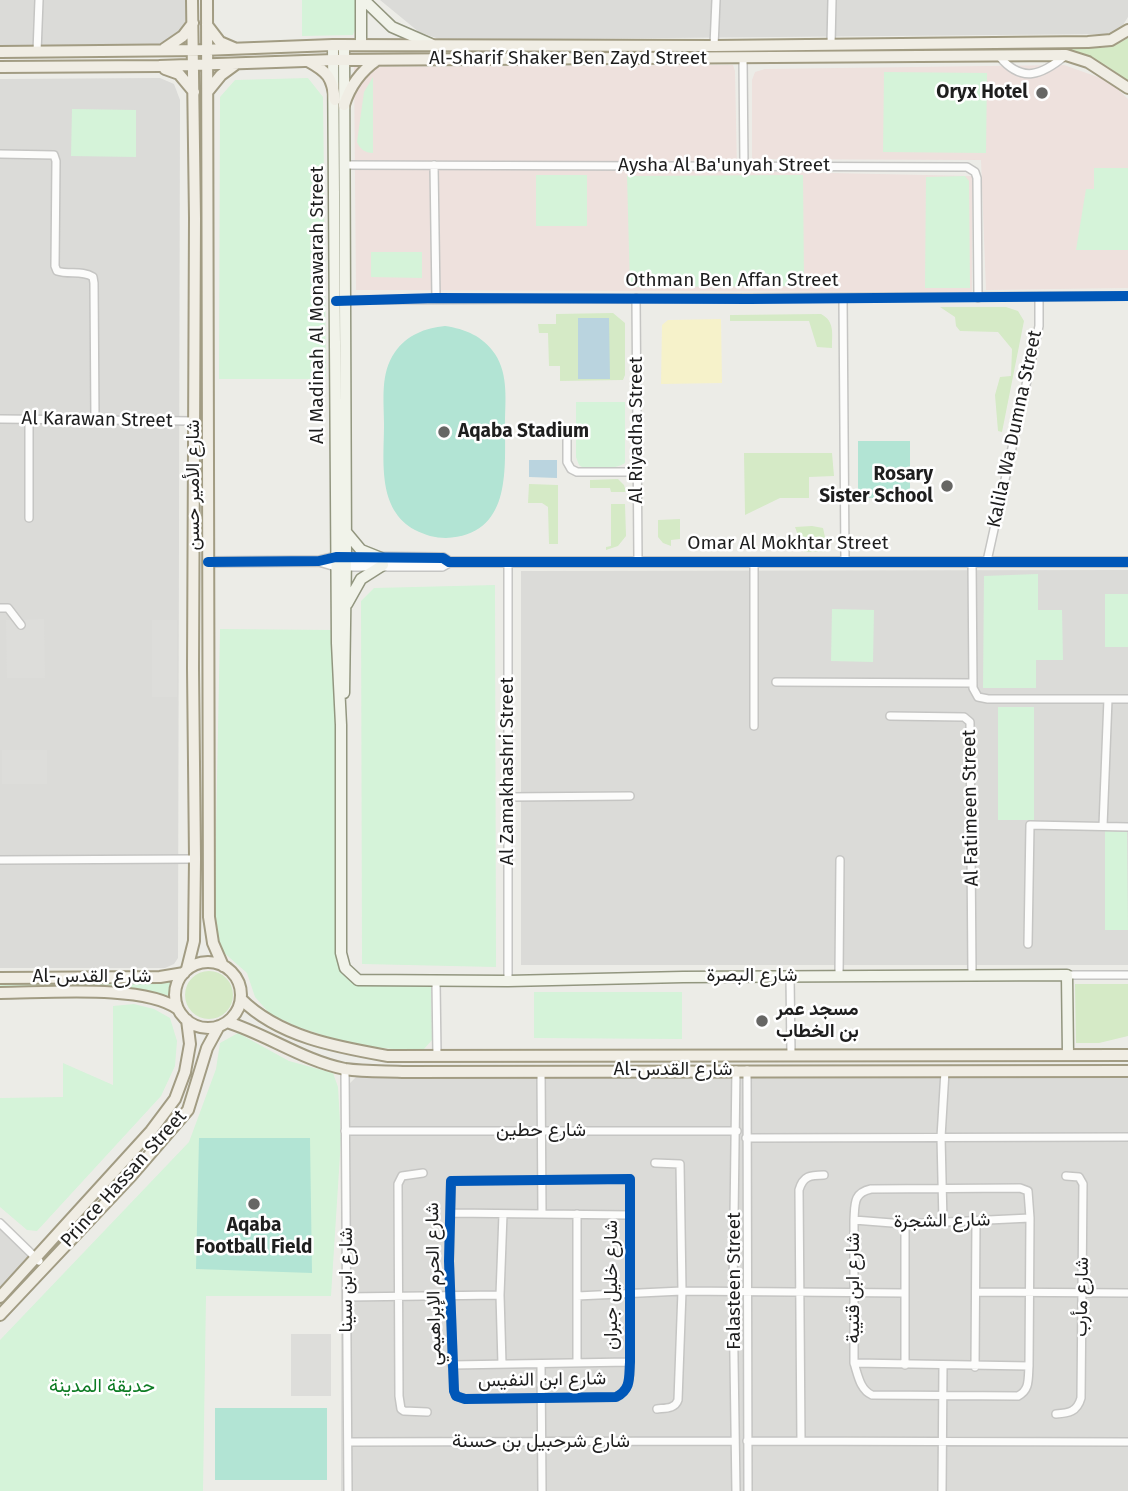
<!DOCTYPE html>
<html>
<head>
<meta charset="utf-8">
<style>
  body { margin:0 }
  canvas { display:block; background:#ecece7 }
</style>
</head>
<body>
<canvas width="1128" height="1491"></canvas>
<script>
const context = document.querySelector('canvas').getContext('2d');
context.lineJoin = 'round';
function fillPath(path, color) {
  context.fillStyle = color;
  context.fill(path, 'evenodd');
}
function trace(path, color, width, dash) {
  context.strokeStyle = color;
  context.lineWidth = width;
  context.lineCap = dash ? 'butt' : 'round';
  context.setLineDash(dash || []);
  context.stroke(path);
}
function write(font, color, halo, rows, align = 'center') {
  context.font = font + ' "Fira Sans",Vazirmatn,sans-serif';
  context.lineWidth = 5;
  context.setLineDash([]);
  context.textBaseline = 'middle';
  context.strokeStyle = halo;
  context.fillStyle = color;
  for (const [text, x, y, turn = 0] of rows) {
    context.save();
    context.translate(x, y);
    context.rotate((+turn || 0) * Math.PI / 180);
    context.textAlign = isNaN(turn) ? turn : align;
    if (halo) context.strokeText(text, 0, 0);
    context.fillText(text, 0, 0);
    context.restore();
  }
}
const residential = new Path2D(`
  M0 0H188L189 44 0 48Z
  M380 0H1128V17L1123 25 1107 34 442 40 419 32Z
  M160 78 174 84 180 100 178 958 174 964 165 968H0V79Z
  M1128 570V965H521V571Z
  M359 1074 1128 1077V1491H341V1221L349 1084Z
  M0 1223 35 1258 0 1297Z`);
const commercial = new Path2D(`
  M733 65 735 71 737 171 972 176V292L356 290 354 67Z
  M1064 65 1109 81 1128 99V288L986 290 981 160 752 159V80L755 72 765 69Z`);
const grass = new Path2D(`
  M1128 38V81L1107 66 1070 53V49L1112 47Z
  M940 307H1006L1018 311 1024 321 1002 432 998 431 995 395 1000 377 1011 376 1012 349 998 332 960 331 956 326 955 317Z
  M613 313 625 323V375L623 380 560 381V366H549L548 333H539L538 324H556V314Z
  M821 314C835 321 832 334 832 348L817 347 809 321H730V315Z
  M744 453H832L834 476 809 477V498H780L745 515Z
  M618 479 624 485 626 492H611L610 488H590V480Z
  M529 484 558 485V544H549L548 507 542 503H528Z
  M611 504H625L626 536 618 546 606 550V547L611 546Z
  M680 519V539L671 540V546L663 543 658 537V520Z
  M812 526 823 528 828 551 804 552 795 527Z
  M185 995a24 24 0 1 1 48 0a24 24 0 1 1-48 0Z
  M1075 984H1128V1036L1099 1043H1076Z`);
const sand = new Path2D(`
  M721 319 722 383 661 384 662 325 668 320Z`);
const park = new Path2D(`
  M302 0H356L360 16 353 35 302 36Z
  M884 72 987 73 986 153 883 152Z
  M373 77V153C365 153 360 149 357 142L364 92Z
  M308 78 323 97 326 379H219L220 97 235 80Z
  M72 109 136 110V157L71 156Z
  M1094 168H1128V250H1076L1086 189H1094Z
  M536 175H587V226H536Z
  M803 175 804 286 630 287 627 176Z
  M965 176 969 181 970 288H925L926 177Z
  M371 252H422V278L371 277Z
  M576 402H625V463C613 471 596 467 582 467L579 465 576 457Z
  M1038 574V610H1062L1063 660H1036V688H983L984 576Z
  M495 585 496 967 362 964 361 601 374 588Z
  M1105 594H1128V647H1105Z
  M832 609 874 610 873 662 831 661Z
  M220 629 337 630 341 966 357 982 424 983 431 987 432 1040 424 1049H394L356 1046 298 1027 270 1014 255 997 247 973 222 951 214 929Z
  M998 707H1034V820H998Z
  M1105 831 1127 832 1128 930H1105Z
  M171 981 170 996C116 982 56 989 0 989V982Z
  M534 992H682V1039L534 1038Z
  M134 1004 154 1009 170 1018 177 1041 175 1066 161 1096 37 1231 27 1230 0 1207V1098L63 1097V1063L113 1085V1006Z
  M238 1033 289 1061 333 1073 338 1087 341 1139 331 1296H206L203 1491H0V1340L189 1142 216 1069 220 1043Z`);
const pitch = new Path2D(`
  M445 326C465 329 483 336 495 354 509 375 505 402 505 426 505 472 511 535 446 538 435 538 425 535 415 530 377 509 384 462 384 424 384 400 380 373 395 352 407 335 425 328 445 326Z
  M858 441H910V498H858Z
  M199 1138H310L312 1273 196 1269Z
  M215 1408H327V1480H215Z`);
const parking = new Path2D(`
  M44 619 45 678H7L6 620Z
  M152 620H177V697H152Z
  M2 750H47V784H2Z
  M291 1334H331V1396H291Z`);
const water = new Path2D(`
  M578 318H609L610 379H578Z
  M529 460H557V478L529 477Z`);
const minor = new Path2D(`
  M831 44 832 0
  M714 46 716 0
  M37 52 39 0
  M999 56C1022 84 1042 75 1066 55
  M743 59 744 166
  M0 154 54 155 56 161 55 266 57 271C69 275 82 270 93 277L94 283 95 420
  M345 165 967 167 975 172 977 178 978 298
  M434 165 436 298
  M636 298 638 561
  M843 298 845 561
  M343 300 1128 296
  M0 419 193 421
  M567 431V462L571 469 577 472H637
  M29 518V419
  M508 561V981
  M754 561V726
  M972 561 973 688 978 697 988 699H1128
  M987 561 1039 326V297
  M0 608H8L21 625
  M776 682 973 683
  M890 716 964 717 970 722 972 975
  M509 797 630 796
  M1103 826 1108 699
  M0 860 195 859
  M1028 944 1030 825 1128 827
  M839 975 840 860
  M1067 975H1128
  M790 976 791 1054
  M436 981 437 1056
  M345 1069 348 1491
  M736 1070 733 1292 736 1491
  M747 1070 748 1491
  M541 1072 542 1214
  M345 1131H737
  M746 1138 1128 1137
  M655 1163 680 1164 682 1291 678 1400C675 1409 665 1408 657 1409
  M423 1173 402 1176 398 1184 399 1396 401 1409 404 1411 427 1412
  M630 1179V1362C629 1378 631 1390 616 1397L465 1399 456 1396 454 1391 449 1261 451 1181Z
  M1020 1188 1028 1191 1030 1218 1029 1366C1028 1379 1030 1390 1018 1396L872 1395C860 1390 858 1375 854 1363V1220C855 1204 853 1193 871 1189Z
  M451 1213 630 1215
  M854 1220 905 1224 1030 1218
  M943 1222 941 1137 945 1071
  M0 1223 39 1261
  M905 1224V1365
  M976 1292 1128 1293
  M577 1296 682 1291 904 1293
  M347 1297 500 1295
  M577 1363V1214
  M854 1363 1029 1366
  M502 1364 500 1295 503 1214
  M541 1364 542 1491
  M452 1365 630 1362
  M975 1367 976 1222
  M1056 1414C1069 1413 1077 1412 1081 1398L1083 1184 1079 1177 1066 1176
  M747 1441 1128 1442
  M801 1441 799 1190C803 1176 810 1175 824 1175
  M348 1442 735 1441
  M942 1491 943 1366`);
const tertiary = new Path2D(`
  M319 561 336 566H442L449 562
  M208 562 319 561 336 557 443 558 449 562H1128`);
const secondary = new Path2D(`
  M361 0V45
  M364 0 392 27 431 44
  M333 45 337 643 341 725V953L345 968 358 980 508 981 683 977 1067 975 1068 1055
  M344 45 346 557 344 693
  M346 532 361 550 381 558
  M347 604 361 579 383 565`);
const primary = new Path2D(`
  M207 0 209 917 213 943 223 966
  M207 25 220 42 234 48
  M164 49 183 36 193 23
  M0 52 202 50 333 45 714 46 1088 42 1111 40 1128 30
  M308 61C328 72 332 77 335 100
  M0 67 159 66 334 60 1066 55 1088 62 1128 88
  M165 69 179 74 194 92
  M208 91 221 75 236 64
  M344 105C350 86 361 71 377 60
  M175 995a33 33 0 1 1 66 0a33 33 0 1 1-66 0Z
  M187 969 194 941 195 859 193 668 195 218 192 0
  M0 978 160 977 184 973
  M0 993C44 993 145 984 178 1009
  M241 999C279 1037 337 1047 388 1056L1128 1055
  M227 1022C266 1034 304 1061 345 1069 365 1072 386 1071 406 1072L1128 1071
  M0 1297 151 1131 175 1099 185 1072 190 1044 187 1020
  M0 1315 131 1176 188 1110 207 1048 219 1026`);
const cycleway = new Path2D(`
  M336 301 436 298 750 299 1128 296
  M208 562 319 561 336 557 443 558 449 562H1128
  M630 1179V1362C629 1378 631 1390 616 1397L465 1399 456 1396 454 1391 449 1261 451 1181Z`);
const markers = [
  [1042,93,7,"#666664"],
  [444,432,7,"#666664"],
  [947,486,7,"#666664"],
  [762,1021,7,"#666664"],
  [254,1204,7,"#666664"]
];
const streetNames = [
  ["Al-Sharif Shaker Ben Zayd Street",568,59],
  ["Aysha Al Ba'unyah Street",724,166],
  ["Othman Ben Affan Street",732,281],
  ["Al Madinah Al Monawarah Street",318,305,-90],
  ["Al Karawan Street",97,420,1],
  ["Kalila Wa Dumna Street",1015,429,-78],
  ["Al Riyadha Street",637,430,-90],
  ["شارع الأمير حسن",194,485,-90],
  ["Omar Al Mokhtar Street",788,544],
  ["Al Zamakhashri Street",508,771,-90],
  ["Al Fatimeen Street",971,808,-91],
  ["شارع البصرة",752,976],
  ["Al-شارع القدس",92,977],
  ["Al-شارع القدس",673,1070],
  ["شارع حطين",541,1131],
  ["Prince Hassan Street",124,1179,-48],
  ["شارع الشجرة",942,1221,-1],
  ["شارع ابن سينا",347,1280,-90],
  ["Falasteen Street",735,1281,-90],
  ["شارع الحرم الإبراهيمي",434,1284,-91],
  ["شارع خليل جبران",612,1285,-90],
  ["شارع ابن قتيبة",854,1288,-90],
  ["شارع مأرب",1082,1297,-89],
  ["شارع ابن النفيس",542,1380,-1],
  ["شارع شرحبيل بن حسنة",541,1442]
];
const poiNames = [
  ["Oryx Hotel",1028,93],
  ["Aqaba Stadium",458,432,"left"],
  ["Rosary",933,475],
  ["Sister School",933,497],
  ["مسجد عمر",776,1010,"left"],
  ["بن الخطاب",776,1032,"left"],
  ["Aqaba",254,1226,"center"],
  ["Football Field",254,1248,"center"]
];
const parkNames = [
  ["حديقة المدينة",102,1387]
];
fillPath(residential, '#dbdbd8');
fillPath(commercial, '#eee1dd');
fillPath(grass, '#d5eac6');
fillPath(sand, '#f6f2ca');
fillPath(park, '#d5f3d9');
fillPath(pitch, '#b2e4d4');
fillPath(parking, '#ddddda');
fillPath(water, '#bad4df');
trace(minor, '#c5c5c3', 10);
trace(tertiary, '#c5c5c3', 12);
trace(secondary, '#92967f', 13);
trace(primary, '#a29c83', 14);
trace(minor, '#fcfcfb', 7);
trace(tertiary, '#fcfcfb', 9);
trace(secondary, '#f1f3ea', 10);
trace(primary, '#f0ede4', 10);
trace(cycleway, '#0057b8', 10);
for (const [x, y, r, color] of markers) {
  const dot = new Path2D();
  dot.arc(x, y, r, 0, 2 * Math.PI);
  context.fillStyle = color;
  context.fill(dot);
  trace(dot, '#fff', 2.5);
}
write('19px', '#1e1e1e', '#fff', streetNames);
write('bold 19px', '#1e1e1e', '#fff', poiNames, 'right');
write('19px', '#0d7b23', '#fff', parkNames);
</script>
</body>
</html>
